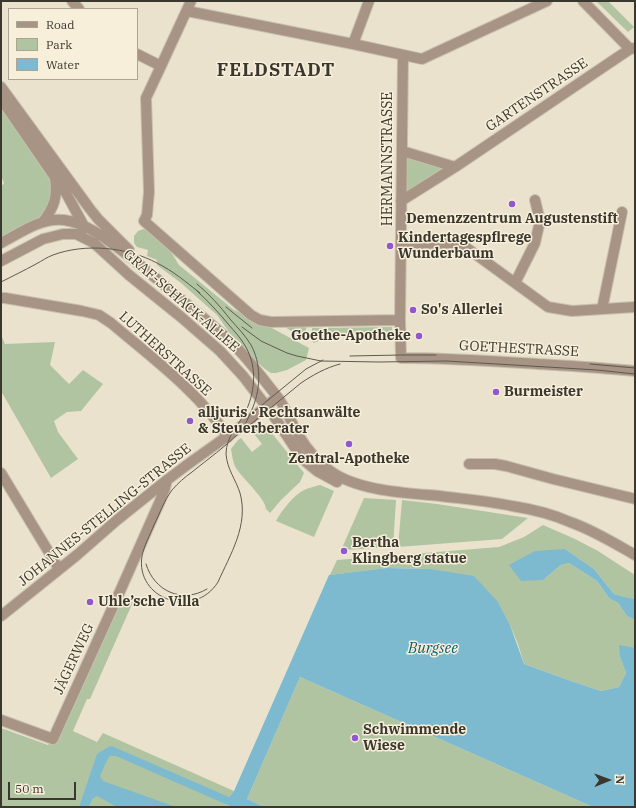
<!DOCTYPE html>
<html>
<head>
<meta charset="utf-8">
<style>
  body { margin:0 }
  #map { position:relative; width:636px; height:808px; overflow:hidden; background:#eae2cd; font-family:"IBM Plex Serif",serif }
  canvas { display:block }
  .frame { position:absolute; inset:0; border:2px solid #3a372f; pointer-events:none }
  .legend { position:absolute; left:8px; top:8px; width:130px; height:72px; box-sizing:border-box; background:#f7efda; border:1px solid #aba596; margin:0; padding:5px 7px; list-style:none; font-size:12px; color:#3a372f }
  .legend li { display:flex; align-items:center; gap:8px; height:20px }
  .legend b { width:20px; border:1px solid #aba596 }
  .north { position:absolute; left:588px; top:760px; width:40px; height:40px; -webkit-text-stroke:3px #f7efda; paint-order:stroke; rotate:89deg; font-size:11px; font-weight:700; line-height:16px; text-align:center; color:#3a372f }
  .north::after { content:''; display:block; margin:auto; width:14px; height:18px; background:#3a372f; clip-path:polygon(50% 0,100% 100%,50% 72%,0 100%) }
  .scale { position:absolute; left:8px; top:782px; width:68px; height:18px; box-sizing:border-box; border:2px solid #3a372f; border-top:0; padding-left:5px; font-size:12px; line-height:14px; white-space:nowrap; color:#3a372f; -webkit-text-stroke:3px #f7efda; paint-order:stroke }
</style>
</head>
<body>
<div id="map">
<canvas width="636" height="808"></canvas>
<div class="frame"></div>
<ul class="legend">
<li><b style="height:5px;background:#a79485"></b>Road</li>
<li><b style="height:11px;background:#b1c4a1"></b>Park</li>
<li><b style="height:11px;background:#7dbacf"></b>Water</li>
</ul>
<div class="north">N</div>
<div class="scale">50 m</div>
</div>
<script>
const context = document.querySelector('canvas').getContext('2d');
context.lineJoin = 'round';
function fillPath(path, color) {
  context.fillStyle = color;
  context.fill(path, 'evenodd');
}
function trace(path, color, width, dash) {
  context.strokeStyle = color;
  context.lineWidth = width;
  context.lineCap = dash ? 'butt' : 'round';
  context.setLineDash(dash || []);
  context.stroke(path);
}
function write(font, color, halo, rows, align = 'center') {
  context.font = font + ' "IBM Plex Serif",serif';
  context.lineWidth = 3;
  context.setLineDash([]);
  context.textBaseline = 'middle';
  context.strokeStyle = halo;
  context.fillStyle = color;
  for (const [text, x, y, turn = 0] of rows) {
    context.save();
    context.translate(x, y);
    context.rotate((+turn || 0) * Math.PI / 180);
    context.textAlign = isNaN(turn) ? turn : align;
    if (halo) context.strokeText(text, 0, 0);
    context.fillText(text, 0, 0);
    context.restore();
  }
}
const green = new Path2D(`
  M596 1H608L634 27 628 32Z
  M1 99 54 176V204L43 222 1 243V187L4 183 1 176Z
  M402 151 455 167 401 201Z
  M144 229 151 232 171 252 179 265 234 310C260 320 284 335 309 348L306 360 287 370 276 373H271L265 369 250 356 229 332 217 315 181 283 157 265V260L147 256 148 250 137 247 134 243V236L138 231Z
  M285 327H306L307 341Z
  M392 327 393 341C370 338 335 332 314 343L312 341V328Z
  M2 337 5 344 55 342 50 365 69 384 83 370 103 384 81 411 67 412 54 421 58 432 78 459 51 478 1 391Z
  M261 425 270 431 304 473 300 482 281 500 270 513 266 509C266 499 242 478 236 468 233 463 232 455 231 449L238 440 241 438 252 452 262 444 251 430Z
  M320 485 334 491 314 537 276 521C282 510 293 496 304 490 309 488 315 486 320 485Z
  M364 498 396 500 393 547 344 550 342 548Z
  M402 500 437 504 528 518 502 539 398 547Z
  M543 525 575 539 598 551 635 575V599L621 596 614 594 594 569 565 549 543 580 561 565 569 563 597 581 609 598 618 603 627 616 635 620V648L620 657 626 673 619 687 601 691 574 682 524 664 518 644 510 625 498 603 430 569 388 568 330 575 337 560 499 547 524 537Z
  M118 596 133 602 90 699H87L73 731 97 742 103 733 234 791 229 797 225 804 232 807H1V728L48 745 53 739Z
  M300 677 593 807H264L247 799Z`);
const water = new Path2D(`
  M565 549 594 569 614 594 621 596 635 599V620L627 616 618 603 609 598 597 581 569 563 561 565 543 580 521 581 509 565 535 551Z
  M387 568 430 569 474 576 498 602 510 625 524 664 574 682 601 691 619 687 626 673 620 657 619 645 635 648V807H593L300 677 247 799 264 807H232L116 756H110L108 758 100 776 103 781 176 807H117L97 796 92 799 89 807H79L97 754 110 746 114 747 229 797 234 791 329 575Z`);
const minor = new Path2D(`
  M72 1 79 9
  M191 1 161 66 146 98 149 192 147 215 144 221 251 315 260 320 271 322 400 320
  M583 1 630 49
  M187 11 353 44 422 59 547 1
  M353 44 369 1
  M137 54 161 66
  M403 55 400 320 401 358C447 358 492 361 538 364 570 366 603 368 635 371
  M402 151 455 167
  M401 201 455 167 630 49 635 48
  M401 244 460 243 548 307 572 311 635 307
  M515 283 535 243 540 221 535 200
  M1 298H5L82 311 99 315 111 323C151 357 199 392 228 437
  M602 309 622 212
  M469 464H495L506 466 553 479 635 499
  M1 473 59 569
  M1 616 77 555 117 520 167 480 191 462 246 423 277 397
  M1 720 53 739 121 589 160 501 165 488 167 480`);
const tertiary = new Path2D(`
  M1 87 90 209 98 219 129 250
  M1 99 54 176 66 193 85 228
  M43 222C54 207 58 197 55 178
  M76 234 94 243 129 275 181 317 220 351 243 376 273 415 299 454 306 462 317 471 337 482
  M1 243C20 233 42 217 64 220 88 223 112 243 130 257 146 270 162 283 177 296 195 311 213 325 230 341 248 358 263 379 279 399 287 411 292 424 299 436 307 449 317 461 329 470 356 491 407 493 440 496 464 499 488 501 512 506 531 509 552 514 570 522 593 530 614 543 635 555
  M1 261 43 239 63 234H81`);
const tram = new Path2D(`
  M1 282C13 276 25 270 36 264 42 261 47 257 53 255 85 243 127 247 157 263 173 271 186 282 200 293
  M196 290C208 301 219 313 229 325 234 331 240 337 244 344 257 364 256 389 246 411 239 425 226 436 226 454 227 469 236 480 240 493 249 525 230 555 218 582 194 620 135 599 142 556 144 546 150 535 154 525 160 513 164 501 172 490 178 483 185 477 192 472 208 459 225 447 239 433 246 425 249 416 253 407 261 387 261 363 251 345 245 335 237 327 230 319 220 306 209 294 197 284
  M226 307 252 328
  M242 327 261 341 287 353 297 356 321 361 379 362 447 361 597 370 635 374
  M350 356 401 355H436
  M590 364 635 368
  M251 414 306 369 323 360
  M245 429 301 383C313 375 325 368 340 364
  M146 564C154 591 182 604 207 589`);
const markers = [
  [512,204,4,"#9157cf"],
  [390,246,4,"#9157cf"],
  [413,310,4,"#9157cf"],
  [419,336,4,"#9157cf"],
  [496,392,4,"#9157cf"],
  [190,421,4,"#9157cf"],
  [349,444,4,"#9157cf"],
  [344,551,4,"#9157cf"],
  [90,602,4,"#9157cf"],
  [355,738,4,"#9157cf"]
];
const streetNames = [
  ["GARTENSTRASSE",537,95,-34],
  ["HERMANNSTRASSE",388,159,-90],
  ["GRAF-SCHACK-ALLEE",181,301,41],
  ["GOETHESTRASSE",519,349,3],
  ["LUTHERSTRASSE",165,354,42],
  ["JOHANNES-STELLING-STRASSE",105,515,-39],
  ["JÄGERWEG",74,659,-65]
];
const poiNames = [
  ["Demenzzentrum Augustenstift",512,219,"center"],
  ["Kindertagespflrege",398,238],
  ["Wunderbaum",398,254],
  ["So's Allerlei",421,310],
  ["Goethe-Apotheke",411,336,"right"],
  ["Burmeister",504,392],
  ["alljuris · Rechtsanwälte",198,413],
  ["& Steuerberater",198,429],
  ["Zentral-Apotheke",349,459,"center"],
  ["Bertha",352,543],
  ["Klingberg statue",352,559],
  ["Uhle’sche Villa",98,602],
  ["Schwimmende",363,730],
  ["Wiese",363,746]
];
const waterNames = [
  ["Burgsee",433,649]
];
const districtNames = [
  ["FELDSTADT",276,71]
];
fillPath(green, '#b1c4a1');
fillPath(water, '#7dbacf');
trace(minor, '#c7c0ad', 12);
trace(tertiary, '#c7c0ad', 12);
trace(minor, '#a79485', 10);
trace(tertiary, '#a79485', 10);
trace(tram, '#5e5a4f', 1);
for (const [x, y, r, color] of markers) {
  const dot = new Path2D();
  dot.arc(x, y, r, 0, 2 * Math.PI);
  context.fillStyle = color;
  context.fill(dot);
  trace(dot, '#f7efda', 1.5);
}
write('14px', '#3a372f', '#f7efda', streetNames);
write('bold 14px', '#3a372f', '#f7efda', poiNames, 'left');
write('italic 15px', '#065d73', '#f7efda', waterNames);
context.letterSpacing = '1px';
write('bold 18px', '#3a372f', '#f7efda', districtNames);
context.letterSpacing = '0px';
</script>
</body>
</html>
